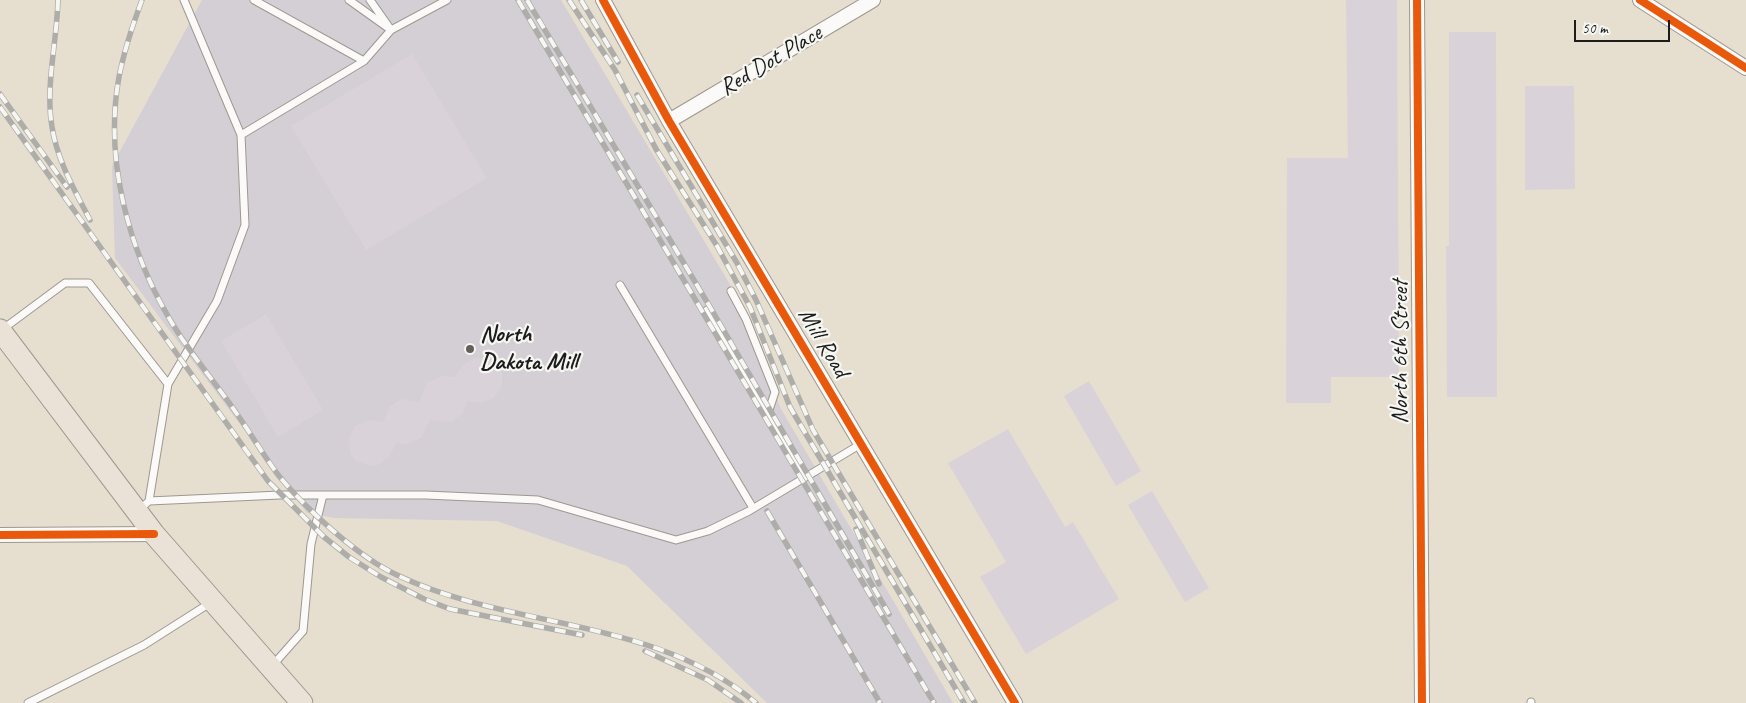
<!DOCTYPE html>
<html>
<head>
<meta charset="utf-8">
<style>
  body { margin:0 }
  #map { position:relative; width:1746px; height:703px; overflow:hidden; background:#e6decf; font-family:Caveat,sans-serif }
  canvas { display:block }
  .scale { position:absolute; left:1574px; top:20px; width:96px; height:22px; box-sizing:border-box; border:2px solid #1c1c1c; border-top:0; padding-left:6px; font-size:15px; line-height:18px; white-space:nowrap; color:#1c1c1c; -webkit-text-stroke:4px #f6f6f2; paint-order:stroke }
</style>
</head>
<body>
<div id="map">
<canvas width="1746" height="703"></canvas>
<div class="scale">50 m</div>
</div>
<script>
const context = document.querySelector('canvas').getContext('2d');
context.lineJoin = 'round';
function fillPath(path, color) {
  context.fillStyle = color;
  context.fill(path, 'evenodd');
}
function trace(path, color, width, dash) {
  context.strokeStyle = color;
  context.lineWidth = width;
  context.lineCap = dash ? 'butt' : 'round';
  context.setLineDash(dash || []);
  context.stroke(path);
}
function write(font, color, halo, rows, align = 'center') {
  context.font = font + ' Caveat,sans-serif';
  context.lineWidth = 4.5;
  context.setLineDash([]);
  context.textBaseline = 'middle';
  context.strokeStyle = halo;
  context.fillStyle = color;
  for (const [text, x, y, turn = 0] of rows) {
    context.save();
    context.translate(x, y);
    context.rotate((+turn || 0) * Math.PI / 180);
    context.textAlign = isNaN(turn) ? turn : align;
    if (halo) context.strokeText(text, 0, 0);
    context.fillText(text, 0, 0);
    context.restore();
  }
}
const industrial = new Path2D(`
  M202 0H561L732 288 781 409 953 703H767L627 566 497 521 335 518 307 513 115 258 112 166Z`);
const building = new Path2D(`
  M1346 0H1397L1399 377H1331V403H1286L1287 158H1348Z
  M1449 32H1496L1497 397H1447L1446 246H1449Z
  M412 54 487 178 366 250 291 126Z
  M1525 86H1574L1575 189 1525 190Z
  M266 314 323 410 278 437 221 341Z
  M476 357 491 360 502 371V386L494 398 481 403 468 401 463 413 451 422 430 420 421 438 407 444 396 443 390 456 378 465 370 466 356 461 351 455 348 440 355 426 369 420 383 422 389 407 401 399 419 402 427 383 441 376 455 377 463 365Z
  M1089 381 1141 471 1116 486 1064 396Z
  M1008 429 1065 527 1073 522 1119 599 1026 654 980 577 1006 562 948 463Z
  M1152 491 1209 588 1185 602 1128 505Z`);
const lane = new Path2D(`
  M349 0 391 30 447 0
  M364 61 391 30 370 0
  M241 135 364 61 254 0
  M620 285 753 508
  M731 291 746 319 775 392 768 413
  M707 310 806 477
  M3 329 65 283H89L168 384
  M149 501 168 384 217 301 245 225 241 135 184 0
  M139 510 149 501 280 495H426L538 500 676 540 708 531 749 511 861 444
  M272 666 303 631 311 544 323 495
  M1531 702V703
  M28 703 144 645 210 603`);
const street = new Path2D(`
  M603 0 669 121 1015 703
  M1417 0 1422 703
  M1640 0 1746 68
  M669 121 873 0
  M0 535 154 534`);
const primary = new Path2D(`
  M0 330 154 534 302 703`);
const rail = new Path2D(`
  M58 0C57 42 45 86 52 127 57 160 75 191 90 220
  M142 0C133 24 124 51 119 77 104 158 128 248 169 318 187 350 216 383 237 414 251 434 264 456 279 476 306 509 358 557 397 575 512 630 654 617 756 703
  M518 0 934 703
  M527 0 710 307 889 614
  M569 0 615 70 656 149 717 246 750 307 790 407 964 703
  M581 0 618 62
  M0 94 67 187
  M637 95 737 263 756 300 813 430 975 703
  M0 107 268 481 324 537 349 557 381 577 424 599 450 609 582 635
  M767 511 880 703
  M856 529 879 584
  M645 651 708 680 741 703`);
const cycleway = new Path2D(`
  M603 0 669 121 1015 703
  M1417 0 1422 703
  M1640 0 1746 68
  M0 535 154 534`);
const markers = [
  [470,349,5,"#63605b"]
];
const streetNames = [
  ["Red Dot Place",771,61,-31],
  ["Mill Road",823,343,59],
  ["North 6th Street",1401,352,-90]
];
const poiNames = [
  ["North",480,335],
  ["Dakota Mill",480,363]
];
fillPath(industrial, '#d4ced5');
fillPath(building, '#dad2d9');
trace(lane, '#9d9890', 9);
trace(street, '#9d9890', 16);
trace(primary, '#9d9890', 23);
trace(lane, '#fbfaf8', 7);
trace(street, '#fbfaf8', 14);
trace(primary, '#eae2d7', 21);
trace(rail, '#aeadaa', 5.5);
trace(rail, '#f6f6f2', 4, [11]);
trace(cycleway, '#e8590c', 8);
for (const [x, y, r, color] of markers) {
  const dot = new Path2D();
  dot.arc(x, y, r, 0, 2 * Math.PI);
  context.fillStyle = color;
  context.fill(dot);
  trace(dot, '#f6f6f2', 2);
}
write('24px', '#1c1c1c', '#f6f6f2', streetNames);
write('bold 24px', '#1c1c1c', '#f6f6f2', poiNames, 'left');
</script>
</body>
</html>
